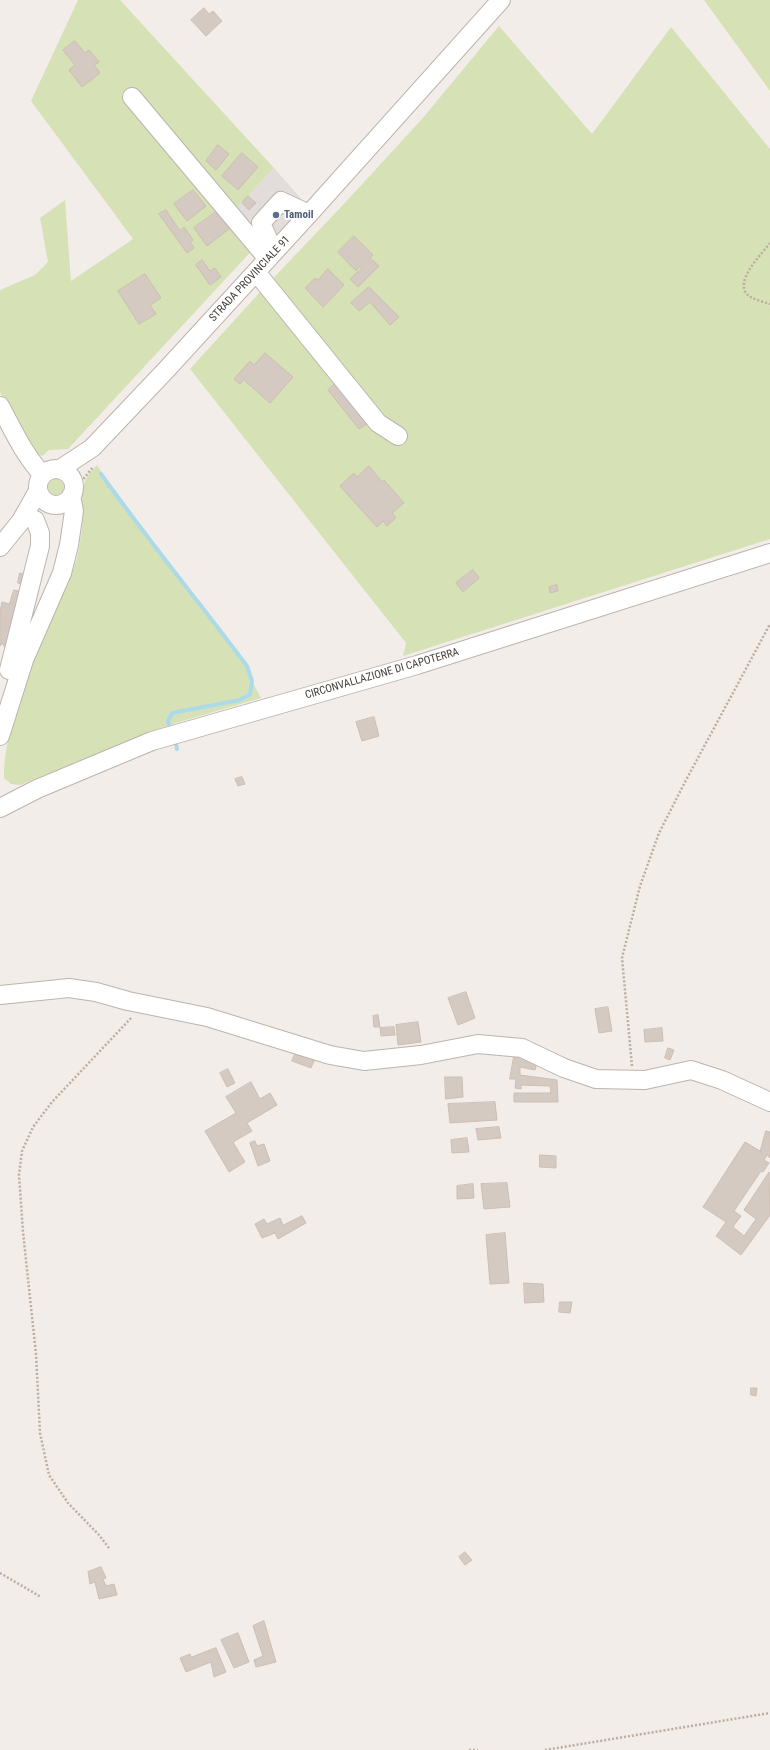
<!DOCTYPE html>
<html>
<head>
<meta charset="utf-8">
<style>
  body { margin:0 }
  canvas { display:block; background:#f2ede9 }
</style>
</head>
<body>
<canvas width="770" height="1750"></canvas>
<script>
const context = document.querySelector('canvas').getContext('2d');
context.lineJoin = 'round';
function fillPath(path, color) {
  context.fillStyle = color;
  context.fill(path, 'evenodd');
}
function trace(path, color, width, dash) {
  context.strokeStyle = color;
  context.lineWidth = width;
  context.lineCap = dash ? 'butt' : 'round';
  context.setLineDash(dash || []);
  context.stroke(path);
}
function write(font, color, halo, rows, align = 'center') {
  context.font = font + ' "Roboto Condensed",sans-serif';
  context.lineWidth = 3.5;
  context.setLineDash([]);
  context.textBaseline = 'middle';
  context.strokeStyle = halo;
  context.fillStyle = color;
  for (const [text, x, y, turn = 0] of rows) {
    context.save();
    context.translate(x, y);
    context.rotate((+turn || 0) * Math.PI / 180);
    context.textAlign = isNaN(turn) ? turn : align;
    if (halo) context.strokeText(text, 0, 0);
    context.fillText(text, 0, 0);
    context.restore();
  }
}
const industrial = new Path2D(`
  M274 168 305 203 266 248 233 212Z`);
const green = new Path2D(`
  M78 0H120L274 168 233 212 258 244 68 449 49 450 42 456 33 451 22 438 0 392V290L35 275 48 262 40 218 65 200 71 281 133 239 31 101Z
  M704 0H770V91Z
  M499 26 592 134 671 27 770 149V539L403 656 406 643 190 369 261 291 342 206 422 119Z
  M97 465 132 517 182 580 247 666 252 681 261 698 179 722 155 730 20 785 11 784 4 778C3 732 30 667 48 625 58 602 70 581 77 558 79 548 81 537 82 528 84 511 78 489 89 474 91 471 94 468 97 465Z
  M48 487a8 8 0 1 1 16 0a8 8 0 1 1-16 0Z`);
const stream = new Path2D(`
  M101 474C148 540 199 602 247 666L252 681 250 694 240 700 172 713 168 721 169 724
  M176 744 177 749`);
const building = new Path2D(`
  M204 8 209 14 213 11 222 21 206 36 191 20Z
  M75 41 85 53 89 50 99 62 94 65 100 73 82 87 69 70 75 65 63 50Z
  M218 145 229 154 216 170 206 161Z
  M242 153 258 167 238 190 222 176Z
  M193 190 206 206 187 221 174 204Z
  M248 196 256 203 249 210 242 203Z
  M166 210 180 231 184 227 193 240 190 242 194 248 187 253 159 214Z
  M217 211 230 228 207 246 194 228Z
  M354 236 373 255 370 258 379 266 358 287 350 279 362 268 360 266 356 271 338 252Z
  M202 260 210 271 215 268 221 277 210 285 196 265Z
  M328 269 344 285 323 307 305 288 315 278 318 280Z
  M145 274 161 298 150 305 156 314 139 324 118 291Z
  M369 287 399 317 390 325 370 302 359 311 351 303Z
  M265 353 293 377 270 403 244 380 240 384 234 379 250 361 254 365Z
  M335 384 367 424 359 429 328 390Z
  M369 466 382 482 384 480 404 503 392 513 396 518 387 526 383 521 377 527 340 486 354 473 357 477Z
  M473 570 479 578 463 592 456 583Z
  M20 573 26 575 24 585 18 583Z
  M557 585 558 591 550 593 549 587Z
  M14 590 22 592 7 651 2 643 0 646V612L2 602 9 604Z
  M374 717 379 736 362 741 356 722Z
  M242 777 245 784 238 786 235 779Z
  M466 992 475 1018 458 1025 448 998Z
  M608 1007 612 1031 599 1033 595 1009Z
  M378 1015 380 1027H374L373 1016Z
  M418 1022 421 1042 398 1045 396 1025Z
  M394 1027 395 1035 381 1036 380 1028Z
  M662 1028 663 1041 645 1042 644 1030Z
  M668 1048 674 1050 670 1060 665 1058Z
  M515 1051 538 1059 535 1070 520 1067V1075L557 1080 558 1102H514V1093H551L550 1086 521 1085V1089L515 1088 516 1079H510Z
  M296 1052 315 1058 311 1068 292 1061Z
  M228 1069 235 1083 227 1087 220 1073Z
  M445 1077H462L463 1097 446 1099Z
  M251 1082 260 1099 270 1093 277 1105 247 1123 252 1131 233 1142 245 1162 229 1172 205 1131 236 1113 226 1097Z
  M495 1102 497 1120 450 1123 448 1104Z
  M499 1127 501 1138 478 1140 476 1129Z
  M766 1131 770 1132V1158L767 1155 764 1160 769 1163 763 1172 761 1171 734 1211 741 1216 733 1227 744 1236 756 1219 744 1210 769 1172 770 1215 741 1255 716 1236 726 1222 703 1207 745 1142 760 1151Z
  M467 1138 469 1152 452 1153 451 1140Z
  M255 1141 257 1146 264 1144 270 1161 258 1166 250 1143Z
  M540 1155 556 1156V1168L540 1167Z
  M507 1183 510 1207 484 1209 481 1184Z
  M473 1184 474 1198 457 1199V1186Z
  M302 1216 306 1223 278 1239 275 1233 262 1238 255 1224 264 1219 267 1224 280 1218 283 1225Z
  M505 1233 509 1283 490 1284 486 1235Z
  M524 1283 543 1284 544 1302 525 1303Z
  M560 1302H572L570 1313 559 1312Z
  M751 1388H757L756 1396 751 1395Z
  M465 1552 472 1560 465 1565 459 1557Z
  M101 1567 106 1578 103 1579 106 1586 114 1584 117 1595 99 1599 95 1582 90 1584 88 1572Z
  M264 1621 276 1662 256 1667 254 1660 263 1656 253 1626Z
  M238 1633 249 1662 234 1668 221 1640Z
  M216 1648 226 1672 214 1677 211 1662 186 1672 180 1658 190 1654 191 1657Z`);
const path = new Path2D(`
  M770 243C761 255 732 283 749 296 755 300 764 302 770 304
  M81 482 93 467
  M632 1066 622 958 640 886 659 833 685 782 770 624
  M109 1548 99 1535 68 1503 49 1475 40 1433 36 1354 23 1232 19 1175 22 1151 33 1127 52 1102 132 1017
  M0 1573 41 1597
  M469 1750H478
  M545 1750 770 1713`);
const minor = new Path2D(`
  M132 97 268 259
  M274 252 261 223 281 201 309 214
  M256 272 378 423 398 436
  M0 406C13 430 24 455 43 475
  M38 487a18 18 0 1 1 36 0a18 18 0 1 1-36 0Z
  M60 469 92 448 167 369 309 214 501 0
  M0 547 21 521 38 491
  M9 670 40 546V533L35 520
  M0 736 24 660 62 573 69 545 74 511 71 496
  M0 808 37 789 152 741 417 665 770 553
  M0 995 69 988 96 992 128 1001 207 1017 330 1055 364 1061 421 1055 478 1044 522 1048 564 1068 596 1079 645 1080 691 1070 722 1080 770 1102`);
const markers = [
  [276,215,4,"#5c6f8a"]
];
const serviceNames = [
  ["Tamoil",284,215]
];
const streetNames = [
  ["STRADA PROVINCIALE 91",250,279,-47],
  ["CIRCONVALLAZIONE DI CAPOTERRA",382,674,-16]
];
fillPath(industrial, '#e2ddda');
fillPath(green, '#d6e2b6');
trace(stream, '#acdae8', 4);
fillPath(building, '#d5cac2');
trace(building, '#ccbeb3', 1);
trace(minor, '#bdb4ac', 20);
trace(path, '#bdad9f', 2.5, [2, 2]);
trace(minor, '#fff', 18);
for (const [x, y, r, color] of markers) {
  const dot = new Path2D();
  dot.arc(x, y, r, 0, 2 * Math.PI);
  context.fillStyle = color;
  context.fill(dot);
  trace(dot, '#fff', 1.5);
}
write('bold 11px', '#4e5e75', '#fff', serviceNames, 'left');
write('11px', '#453d38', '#fff', streetNames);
</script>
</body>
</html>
